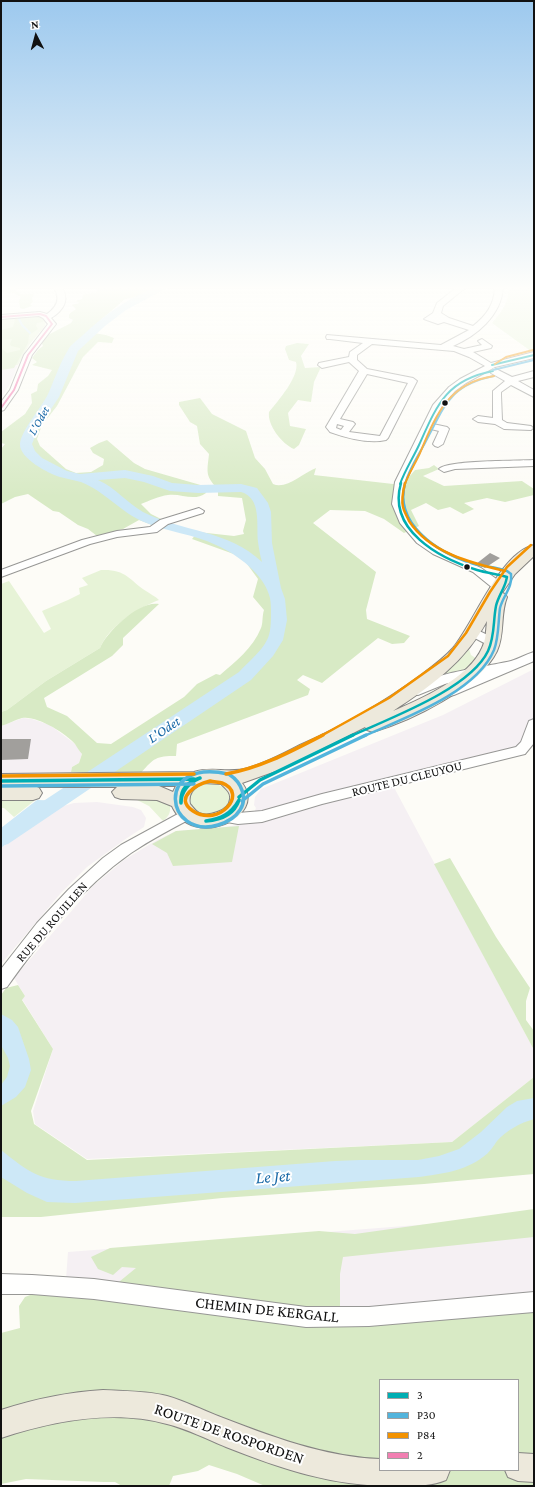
<!DOCTYPE html>
<html>
<head>
<meta charset="utf-8">
<style>
  body { margin:0 }
  #map { position:relative; width:535px; height:1487px; overflow:hidden; background:#fdfcf7; font-family:"Crimson Pro",serif }
  canvas { display:block }
  .frame { position:absolute; inset:0; border:2px solid #111; pointer-events:none }
  .legend { position:absolute; left:379px; top:1379px; width:140px; height:92px; box-sizing:border-box; background:#fff; border:1px solid #a0a0a0; margin:0; padding:5px 7px; list-style:none; font-size:12px; color:#111 }
  .legend li { display:flex; align-items:center; gap:8px; height:20px }
  .legend b { width:20px; border:1px solid #a0a0a0 }
  .north { position:absolute; left:16px; top:16px; width:40px; height:40px; -webkit-text-stroke:3px #fff; paint-order:stroke; rotate:354deg; font-size:11px; font-weight:700; line-height:16px; text-align:center; color:#111 }
  .north::after { content:''; display:block; margin:auto; width:14px; height:18px; background:#111; clip-path:polygon(50% 0,100% 100%,50% 72%,0 100%) }
</style>
</head>
<body>
<div id="map">
<canvas width="535" height="1487"></canvas>
<div class="frame"></div>
<ul class="legend">
<li><b style="height:5px;background:#00aeb3"></b>3</li>
<li><b style="height:5px;background:#52b4dc"></b>P30</li>
<li><b style="height:5px;background:#f39200"></b>P84</li>
<li><b style="height:5px;background:#f27fb2"></b>2</li>
</ul>
<div class="north">N</div>
</div>
<script>
const context = document.querySelector('canvas').getContext('2d');
context.lineJoin = 'round';
function fillPath(path, color) {
  context.fillStyle = color;
  context.fill(path, 'evenodd');
}
function trace(path, color, width, dash) {
  context.strokeStyle = color;
  context.lineWidth = width;
  context.lineCap = dash ? 'butt' : 'round';
  context.setLineDash(dash || []);
  context.stroke(path);
}
function write(font, color, halo, rows, align = 'center') {
  context.font = font + ' "Crimson Pro",serif';
  context.lineWidth = 4;
  context.setLineDash([]);
  context.textBaseline = 'middle';
  context.strokeStyle = halo;
  context.fillStyle = color;
  for (const [text, x, y, turn = 0] of rows) {
    context.save();
    context.translate(x, y);
    context.rotate((+turn || 0) * Math.PI / 180);
    context.textAlign = isNaN(turn) ? turn : align;
    if (halo) context.strokeText(text, 0, 0);
    context.fillText(text, 0, 0);
    context.restore();
  }
}
const industrial = new Path2D(`
  M18 365 10 384 1 398V366Z
  M534 669V743L389 778 534 1050V1077L452 1142 87 1159 35 1124 33 1111 53 1049 22 999 25 996 14 978 93 886 124 860 157 840 176 831 224 827 250 823 256 808 254 805 255 797 261 789 443 715Z
  M23 718 32 719 50 725 75 744 82 754 79 763 72 767 70 776 1 775V726Z
  M97 802 133 807 141 810 146 818 144 827 127 838 87 867 60 894 1 964V848L39 819 60 807 74 803Z
  M534 1216V1293L497 1295 340 1312 66 1279 68 1252Z`);
const green = new Path2D(`
  M508 288H534V352H532L492 323C500 314 510 301 508 288Z
  M40 316 46 322 45 326 29 345 18 365 1 366V320Z
  M101 570C126 569 128 579 146 591 150 594 155 596 159 600 138 608 109 626 100 648L46 681 7 710 1 712V584L9 581 44 633 51 629 42 611 68 600 80 594 79 588 88 585 82 578Z
  M470 643 472 644 469 649 471 655 477 659 468 670 430 681Z
  M209 782C221 784 240 794 225 808 200 830 168 790 209 782Z
  M138 797 163 801 170 806C171 813 168 817 163 821L149 806 137 800Z
  M1 800 34 801 14 817 4 808H1Z`);
const forest = new Path2D(`
  M1 288H14C18 296 25 294 33 294L34 295 32 298 33 302 30 304 32 306 23 309 20 308 19 301 21 297 13 293 1 292Z
  M100 288H158L151 289 149 291 136 297 125 299 87 332 106 335 114 338 112 343 98 342 83 357 57 406 42 425 37 439 40 446 66 469 76 473 91 472 103 465 104 459 93 453 90 448 99 443 107 440 134 463 145 469 204 486 206 493C194 502 181 493 168 495 159 496 149 501 141 504L151 514 165 521 155 526 139 520 123 529 97 536 88 529 78 525 59 512 53 511 28 494 15 497 1 504V449L5 444 1 443V432L25 414 32 403 31 394 37 391 38 384 48 376 52 370 32 365 37 362 32 358 38 350 43 346 41 341 48 335 71 323 73 320 69 318C68 312 73 312 76 309L72 305 80 303 76 301 82 299 83 295 96 292Z
  M41 317 44 320 43 322 37 323 36 326 38 329 29 335 28 343 14 368 1 370V348L7 353 20 350V348L11 346 10 344 12 339 1 340V330L13 327 15 319Z
  M297 343 309 344 301 356 305 368 321 367 314 382 311 402 298 400 288 413 290 426 306 429 299 445 294 449C282 444 267 425 269 412 278 401 300 376 296 362L289 360 285 349 286 346Z
  M200 398 212 414 246 431 255 458 265 469 273 484C286 490 303 473 316 468L314 475 402 485 415 470 429 468 434 465 439 469 423 476 444 486 522 481 534 489V495L505 502 487 498 464 503 474 509 463 514 450 507 438 510 426 503 411 510 419 526 404 533 384 519 365 511 330 510 313 523 376 572 366 610 367 619 410 636 404 643 392 644 378 638 322 683 303 675 297 680 310 689 308 695 177 744 176 756C156 756 154 758 141 773H88L71 772 72 767 79 763 82 754C79 751 77 747 75 744 66 733 36 715 22 718 15 720 8 724 1 726V712L7 710 46 681 100 648C107 631 140 600 159 604L123 638V645L112 656 44 698 47 707 67 716 97 743 111 744 184 697 197 684 216 674 220 675C235 662 253 648 261 628 263 624 262 616 264 610L253 597 258 579 242 557 192 539 198 532 234 536 244 534 243 531 246 520 242 498 218 496V489C205 476 207 472 209 454L200 444 197 426 190 422 179 405V402Z
  M239 826 232 862 173 866 167 853 152 844 176 831Z
  M450 858 496 937 530 988 526 1001V1020L534 1031V1050L434 864Z
  M18 985 25 996 22 1000 53 1049 31 1111 34 1124 87 1160 452 1142 534 1077V1174L424 1184 222 1198 41 1217H1V995L6 988Z
  M534 1209V1237L343 1257 340 1274V1312L534 1311V1486H265L237 1474 209 1465 198 1471 173 1476 169 1486H122L115 1482H104L26 1479 1 1484V1333L20 1328 19 1306 25 1297 43 1290 114 1286 136 1268 122 1267 113 1275 98 1269 91 1257 110 1248 319 1231 355 1234ZM380 1380H518V1470H380Z`);
const water = new Path2D(`
  M37 800 71 801 39 819 1 848V828Z
  M1 1014 12 1020 18 1027 29 1059 31 1070 25 1087 16 1097 1 1106V1085L7 1077 10 1066 8 1058 1 1045Z
  M534 1098V1119C520 1123 507 1130 497 1141 493 1147 489 1153 483 1157 465 1171 441 1174 419 1177L75 1203 47 1202 27 1193 1 1177V1150C29 1172 39 1181 76 1181L335 1161 360 1160H418L439 1156 459 1149 481 1132 507 1107 517 1101Z`);
const stream = new Path2D(`
  M19 319 22 325 30 333`);
const river = new Path2D(`
  M153 288H167L126 310 105 326 78 351 59 397 39 427 32 444 35 451 42 458 67 471 80 474 125 470 153 476 172 483 198 485 241 484 257 488 268 503 271 512 272 543 281 588 285 599 287 620 283 640 273 656 251 680 8 844 1 846V829L239 672C248 662 261 652 267 640 271 633 271 621 271 613 271 609 271 603 270 598 265 575 237 554 216 545 194 534 167 532 144 522 120 512 106 492 81 482 74 480 67 479 60 477 49 474 19 458 20 444 21 430 43 406 49 392 55 378 60 363 68 350 71 344 78 340 83 335 104 315 126 300 153 288ZM125 478 144 482 170 491 198 493 241 492C262 498 256 525 258 542 259 549 260 555 262 562 229 530 182 532 143 512 127 503 116 488 98 480Z`);
const building = new Path2D(`
  M490 553 500 558 485 568 476 564Z
  M1 739H31L28 759 1 760Z`);
const minor = new Path2D(`
  M54 288H62C70 300 63 311 51 318L56 324 32 355 18 390 4 410 1 411V402L10 390 24 355 48 324 43 318 39 316 1 319V315L40 312 47 314C57 307 61 299 54 288Z
  M456 288H465L443 306 441 313 449 318 473 326C486 316 494 305 495 288H503C501 316 476 336 453 346L464 349 482 345 478 341 482 339 492 346 491 348 473 352 491 363 534 352V358L495 367 466 383 455 391 442 406 433 424 447 427 449 429 443 444 438 447 435 446 433 444 439 431 431 429 405 482 402 504 405 513 410 522 425 539 441 550 481 568 502 583 504 586 502 589H494L473 572 433 554 417 543 400 523 392 504 395 482 433 405 449 387 460 379 485 366 469 357 454 351 372 344 357 355V360L367 369 413 378 417 381 388 438 386 440C368 444 347 438 330 432L326 427 359 371 349 362 322 368 318 365 319 363 349 357 350 352 363 343 330 339H327L326 337 327 335 441 345 469 330 444 322 438 324 424 319 433 313 437 303ZM367 374 408 383 380 436 349 432 355 424 353 422 340 419ZM337 424 344 426 341 430 336 428Z
  M494 368 512 377 534 371V377L518 381 534 390V397L511 385 501 392V395L502 420 507 423 531 426 533 428 531 430 504 429 495 424 478 422 473 419 478 416 493 418V391L505 381 491 373 490 371Z
  M534 460V466L455 469 444 472 439 469C447 460 518 461 534 460Z
  M199 508 204 511 203 513 168 524 157 532 117 537 90 544 1 577V570L82 540 117 531 150 527 160 520Z
  M473 628 496 639 498 642 496 645H488L469 635 467 632 469 629Z
  M534 652V661L454 695 450 696 446 695 444 692 446 689 478 675 445 684 418 695 414 694 412 691C422 674 491 666 511 661 519 659 526 654 534 652Z
  M534 719V743L525 754 322 804 262 822 238 824 221 821 219 817 221 813 226 812 238 813 262 811 322 794 516 747 521 742 529 721Z
  M187 809 192 810 194 814 192 818C171 829 150 840 131 853 81 888 42 938 7 987L1 989V969L37 923 69 889 103 858 121 845Z
  M1 1274 32 1275 94 1279 306 1307H369L534 1292V1312L369 1326 306 1327 94 1299 32 1294H1Z`);
const major = new Path2D(`
  M534 545V556L515 574 502 593 505 594 507 597C500 614 505 634 497 651 479 688 411 721 373 732L367 730 365 727 284 768 242 783C269 817 192 851 172 806L157 800 121 799 115 797 112 792 117 787H37L39 788 42 793 39 798 33 800H1V774L194 772C212 766 229 774 248 768 266 763 283 754 300 745 343 726 383 703 421 675 432 667 444 658 453 648 475 621 500 553 534 545ZM487 621C486 630 486 640 482 648 469 678 421 699 393 711 431 686 465 662 487 621ZM203 783 221 784C225 788 231 792 230 799 229 811 208 817 199 813 195 811 193 807 190 804 188 794 193 788 203 783ZM159 786H176L173 792Z
  M103 1390C124 1391 147 1391 167 1396 185 1401 202 1410 218 1416 270 1436 324 1457 380 1459V1470H450L446 1480C429 1487 411 1486 392 1486 332 1486 282 1469 226 1447 207 1439 187 1429 167 1424 114 1409 52 1421 1 1438V1410C35 1399 68 1392 103 1390Z
  M518 1453 534 1454V1482L518 1481 508 1477 505 1470H518Z`);
const bus1Far2 = new Path2D(`
  M492 365 534 355
  M400 484C405 470 413 458 419 445 437 405 446 380 493 371`);
const bus1Far1 = new Path2D(`
  M351 736C390 718 470 689 488 651 495 636 493 621 496 606 498 597 504 589 506 581L507 577C497 574 487 573 477 570 439 558 387 530 401 483`);
const bus1 = new Path2D(`
  M1 781 194 779
  M239 797 260 780 353 735
  M181 803C180 789 187 782 200 778
  M181 803C181 790 189 783 200 778
  M206 821C221 820 234 815 239 800
  M206 821C221 819 231 814 239 800`);
const bus2Far2 = new Path2D(`
  M493 370 534 360
  M405 484C409 469 418 456 425 443 445 406 449 385 494 376`);
const bus2Far1 = new Path2D(`
  M364 736C404 718 476 693 494 650 499 637 498 623 500 608 503 596 513 587 511 574L507 571C496 566 483 567 471 563 437 552 394 524 405 483`);
const bus2 = new Path2D(`
  M228 774C153 758 166 840 218 825 228 822 235 818 240 810 248 798 241 782 230 775
  M1 786 194 784
  M242 801 263 784 366 735`);
const bus3Far2 = new Path2D(`
  M495 364 506 357 533 350
  M405 484C409 473 415 464 420 453 436 415 448 383 494 376`);
const bus3Far1 = new Path2D(`
  M405 483C403 491 401 499 403 507 404 512 407 516 409 521 430 553 471 563 505 571
  M321 736 389 698 448 656 466 633 490 592 507 567 531 545`);
const bus3 = new Path2D(`
  M226 774C261 768 292 751 323 735
  M1 776 194 774
  M210 781C214 782 219 782 222 783 249 793 219 828 193 811 173 798 197 784 210 781Z`);
const bus4 = new Path2D(`
  M1 317 40 314 46 316 52 324 28 355 14 390 1 408`);
const markers = [
  [445,403,3.5,"#111"],
  [467,567,3.5,"#111"]
];
const farWaternames = [
  ["L'Odet",39,421,-61]
];
const streetNames = [
  ["ROUTE DU CLEUYOU",407,779,-14],
  ["RUE DU ROUILLEN",52,922,-49]
];
const waterNames = [
  ["L'Odet",164,730,-34]
];
const nearStreetnames = [
  ["CHEMIN DE KERGALL",267,1310,6],
  ["ROUTE DE ROSPORDEN",229,1434,19]
];
const nearWaternames = [
  ["Le Jet",273,1177,-4]
];
fillPath(industrial, '#f5f0f3');
fillPath(green, '#e7f3d7');
fillPath(forest, '#d8eac5');
fillPath(water, '#cde8f7');
trace(stream, '#cde8f7', 2);
fillPath(river, '#cde8f7');
fillPath(building, '#a19f9c');
trace(minor, '#979795', 2);
trace(major, '#858482', 2);
fillPath(minor, '#fffffe');
fillPath(major, '#ede9dc');
trace(bus1Far2, '#00aeb3', 2);
trace(bus1Far1, '#00aeb3', 2.5);
trace(bus1, '#00aeb3', 3.5);
trace(bus2Far2, '#52b4dc', 2);
trace(bus2Far1, '#52b4dc', 2.5);
trace(bus2, '#52b4dc', 3.5);
trace(bus3Far2, '#f39200', 2);
trace(bus3Far1, '#f39200', 2.5);
trace(bus3, '#f39200', 3.5);
trace(bus4, '#f27fb2', 2);
const sky = context.createLinearGradient(0, 0, 0, 497);
sky.addColorStop(0, '#9dc9ee');
sky.addColorStop(0.58, '#fefefb');
sky.addColorStop(1, '#fefefb00');
context.fillStyle = sky;
context.fillRect(0, 0, 535, 497);
for (const [x, y, r, color] of markers) {
  const dot = new Path2D();
  dot.arc(x, y, r, 0, 2 * Math.PI);
  context.fillStyle = color;
  context.fill(dot);
  trace(dot, '#fff', 1.5);
}
write('italic 12px', '#1768a6', '#fff', farWaternames);
write('13px', '#111', '#fff', streetNames);
write('italic 14px', '#1768a6', '#fff', waterNames);
write('16px', '#111', '#fff', nearStreetnames);
write('italic 17px', '#1768a6', '#fff', nearWaternames);
</script>
</body>
</html>
